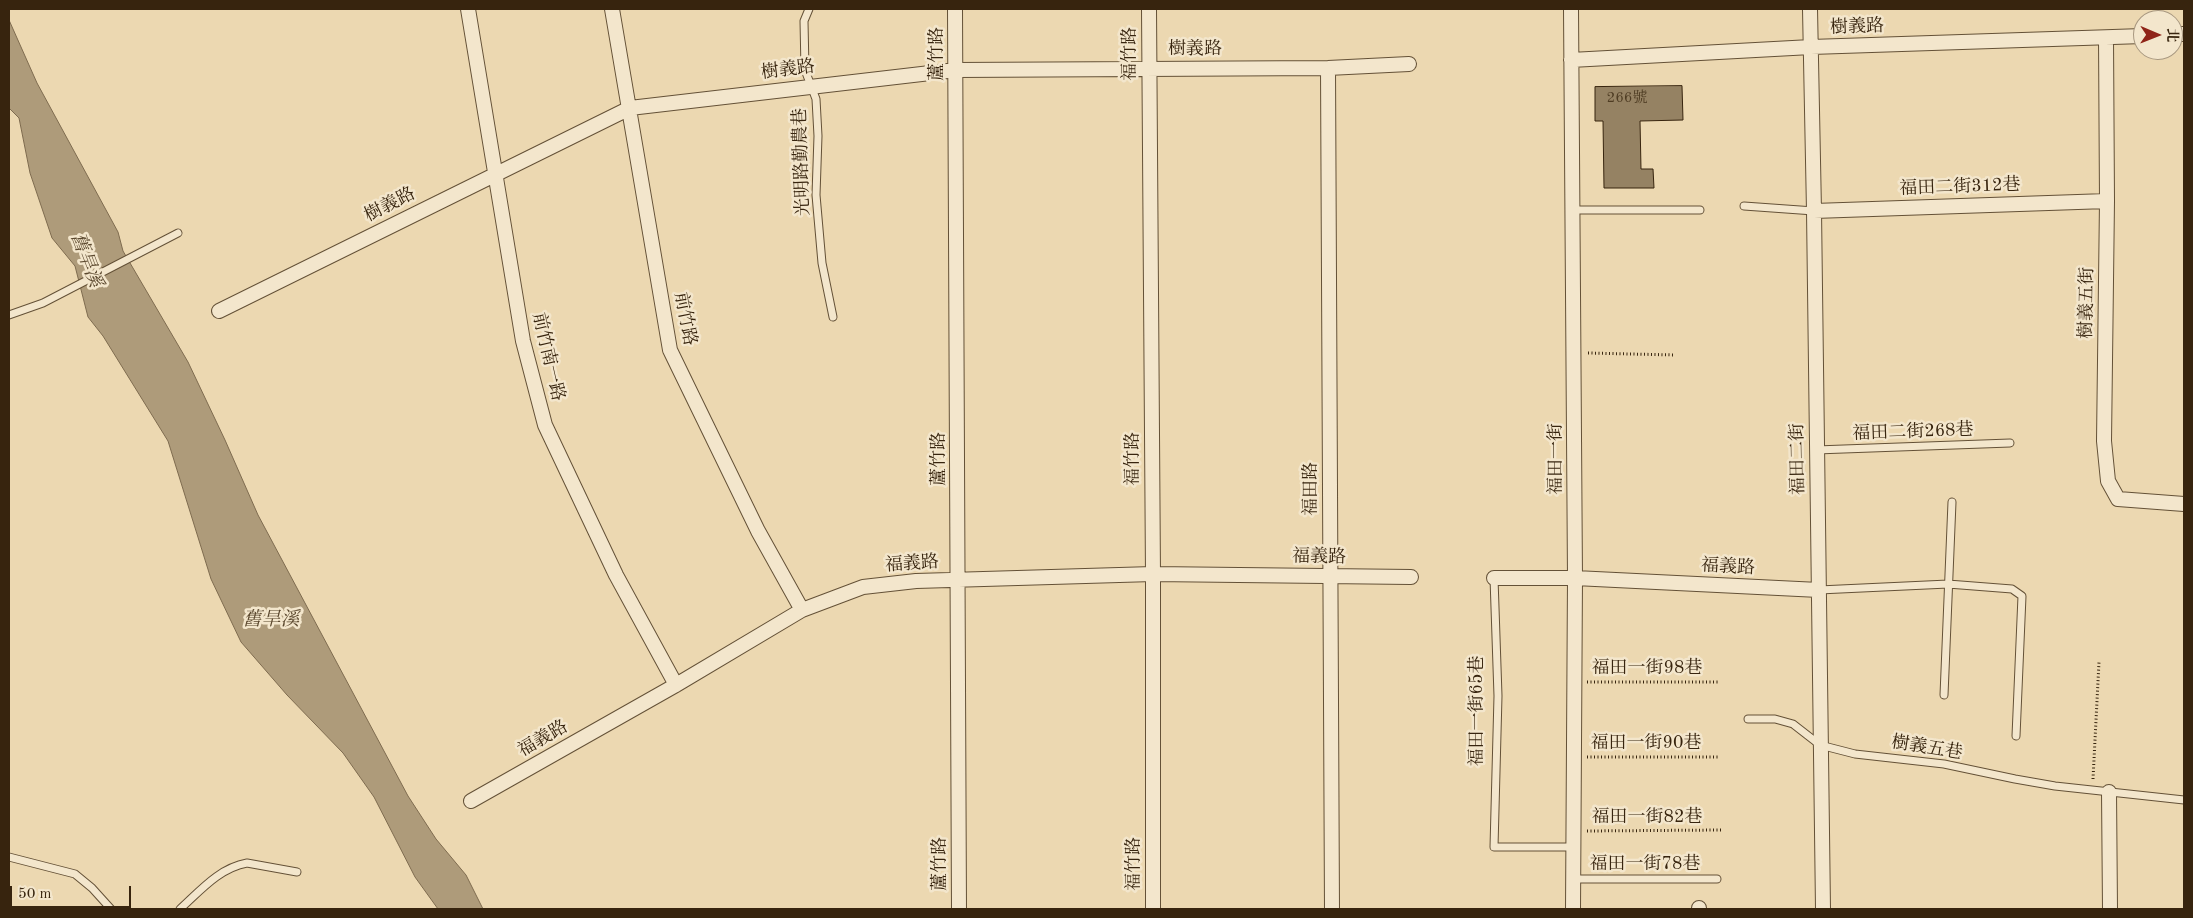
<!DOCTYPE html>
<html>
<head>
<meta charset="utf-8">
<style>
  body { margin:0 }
  #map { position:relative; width:2193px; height:918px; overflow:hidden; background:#ecd8b1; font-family:"Old Standard TT","Noto Serif TC",serif }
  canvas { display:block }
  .frame { position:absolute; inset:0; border:10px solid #37240e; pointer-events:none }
  .north { position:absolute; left:2133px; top:10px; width:50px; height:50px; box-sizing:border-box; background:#f3e6cc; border:1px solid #a89880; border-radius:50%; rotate:91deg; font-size:14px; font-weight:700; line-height:20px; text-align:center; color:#37240e }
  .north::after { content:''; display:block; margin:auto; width:18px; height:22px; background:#8f2418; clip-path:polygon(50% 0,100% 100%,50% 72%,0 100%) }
  .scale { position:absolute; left:10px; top:886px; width:121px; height:22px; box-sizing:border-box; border:2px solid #37240e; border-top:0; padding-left:6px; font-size:15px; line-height:18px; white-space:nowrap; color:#37240e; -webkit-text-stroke:4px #f3e6cc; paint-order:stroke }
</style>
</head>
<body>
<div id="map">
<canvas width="2193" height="918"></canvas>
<div class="frame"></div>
<div class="north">北</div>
<div class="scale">50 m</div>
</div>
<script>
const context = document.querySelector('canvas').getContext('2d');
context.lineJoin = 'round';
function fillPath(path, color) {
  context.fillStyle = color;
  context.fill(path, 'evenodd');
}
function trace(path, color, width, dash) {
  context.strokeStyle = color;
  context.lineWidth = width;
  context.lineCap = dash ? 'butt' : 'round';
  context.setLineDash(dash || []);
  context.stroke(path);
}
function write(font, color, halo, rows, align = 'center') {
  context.font = font + ' "Old Standard TT","Noto Serif TC",serif';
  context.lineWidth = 5;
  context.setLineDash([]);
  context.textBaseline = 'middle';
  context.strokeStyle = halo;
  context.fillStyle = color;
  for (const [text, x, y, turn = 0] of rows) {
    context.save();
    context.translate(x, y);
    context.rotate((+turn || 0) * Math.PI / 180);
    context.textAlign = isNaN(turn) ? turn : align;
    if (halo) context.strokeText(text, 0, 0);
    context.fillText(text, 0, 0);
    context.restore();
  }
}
const water = new Path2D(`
  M9 20 37 83 118 232 123 251 188 362 225 440 258 515 408 796 436 839 466 875 483 909H438L415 877 374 797 343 753 287 695 241 642 211 579 168 441 103 336 88 317 75 266 52 238 30 173 19 118 9 108Z`);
const building = new Path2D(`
  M1682 86 1683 120 1640 121 1641 169H1653L1654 188H1604L1603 121H1595V87Z`);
const path = new Path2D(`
  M1588 353 1675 355
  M1587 682H1719
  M1587 757H1718
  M2093 779 2099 662
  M1587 831 1721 830`);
const service = new Path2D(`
  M809 9 804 21 805 70 816 99 818 136 816 195 822 263 833 317
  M1744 206 1814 211
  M1573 210H1700
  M9 315 43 303 178 233
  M1816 450 2010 443
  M1494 578 1498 696 1494 847H1573
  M1819 590 1948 584 2012 589 2022 596 2016 736
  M1944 695 1952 502
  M1748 719H1775L1793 724 1820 745 1855 754 1944 764 2015 779 2055 786 2184 800
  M9 857 75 874 92 888 111 909
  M1573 879H1717
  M180 909C200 891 219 868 247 863L297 872`);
const minor = new Path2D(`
  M468 9 523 341 545 425 616 575 676 685
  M612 9 670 350 758 531 802 610
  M955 9 959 909
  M1149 9 1153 574V909
  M1571 9 1575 578 1573 909
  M1810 9 1814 211 1823 909
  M2173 34H2184
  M2106 38 2107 201 2104 441 2108 481 2118 499 2184 504
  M1571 60 1811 47 2143 36
  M1328 68 1332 909
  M1814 211 2107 201
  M219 311 630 108 956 70 1328 68 1409 64
  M1494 578H1575L1819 590
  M2109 792 2110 909
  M471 801 676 685 802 610 863 587 916 581 1153 574 1411 577
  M1699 909V908`);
const numberNames = [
  ["266號",1627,98]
];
const streetNames = [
  ["樹義路",1857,27,-2],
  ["樹義路",1195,49],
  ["蘆竹路",937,54,-90],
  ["福竹路",1130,54,-90],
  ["樹義路",788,70,-7],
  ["光明路勤農巷",802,162,-92],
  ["福田二街312巷",1960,187,-2],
  ["樹義路",390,205,-27],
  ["樹義五街",2087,303,-89],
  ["前竹路",685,319,79],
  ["前竹南一路",548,357,77],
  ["福田二街268巷",1913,432,-2],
  ["蘆竹路",939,459,-90],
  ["福竹路",1133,459,-90],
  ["福田一街",1556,459,-90],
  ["福田二街",1798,459,-91],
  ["福田路",1311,489,-90],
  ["福義路",1319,557,1],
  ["福義路",912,564,-4],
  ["福義路",1728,567,3],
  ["福田一街98巷",1647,668],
  ["福田一街65巷",1477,711,-90],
  ["福義路",543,739,-30],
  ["福田一街90巷",1646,743],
  ["樹義五巷",1927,748,9],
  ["福田一街82巷",1647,817],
  ["蘆竹路",940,864,-90],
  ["福竹路",1134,864,-90],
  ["福田一街78巷",1645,864]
];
const waterNames = [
  ["舊旱溪",86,260,69],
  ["舊旱溪",271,620]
];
fillPath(water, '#ae9b7a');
trace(water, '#7e6b4f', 1);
fillPath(building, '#958263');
trace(building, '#37240e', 1);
trace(service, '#645137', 9);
trace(minor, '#645137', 16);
trace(path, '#37240e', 3, [1, 2.5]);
trace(service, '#f3e6cc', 7);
trace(minor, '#f3e6cc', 14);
write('15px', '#4e3c23', null, numberNames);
write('18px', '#37240e', '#f3e6cc', streetNames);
write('italic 19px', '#5b482e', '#f3e6cc', waterNames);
</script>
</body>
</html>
